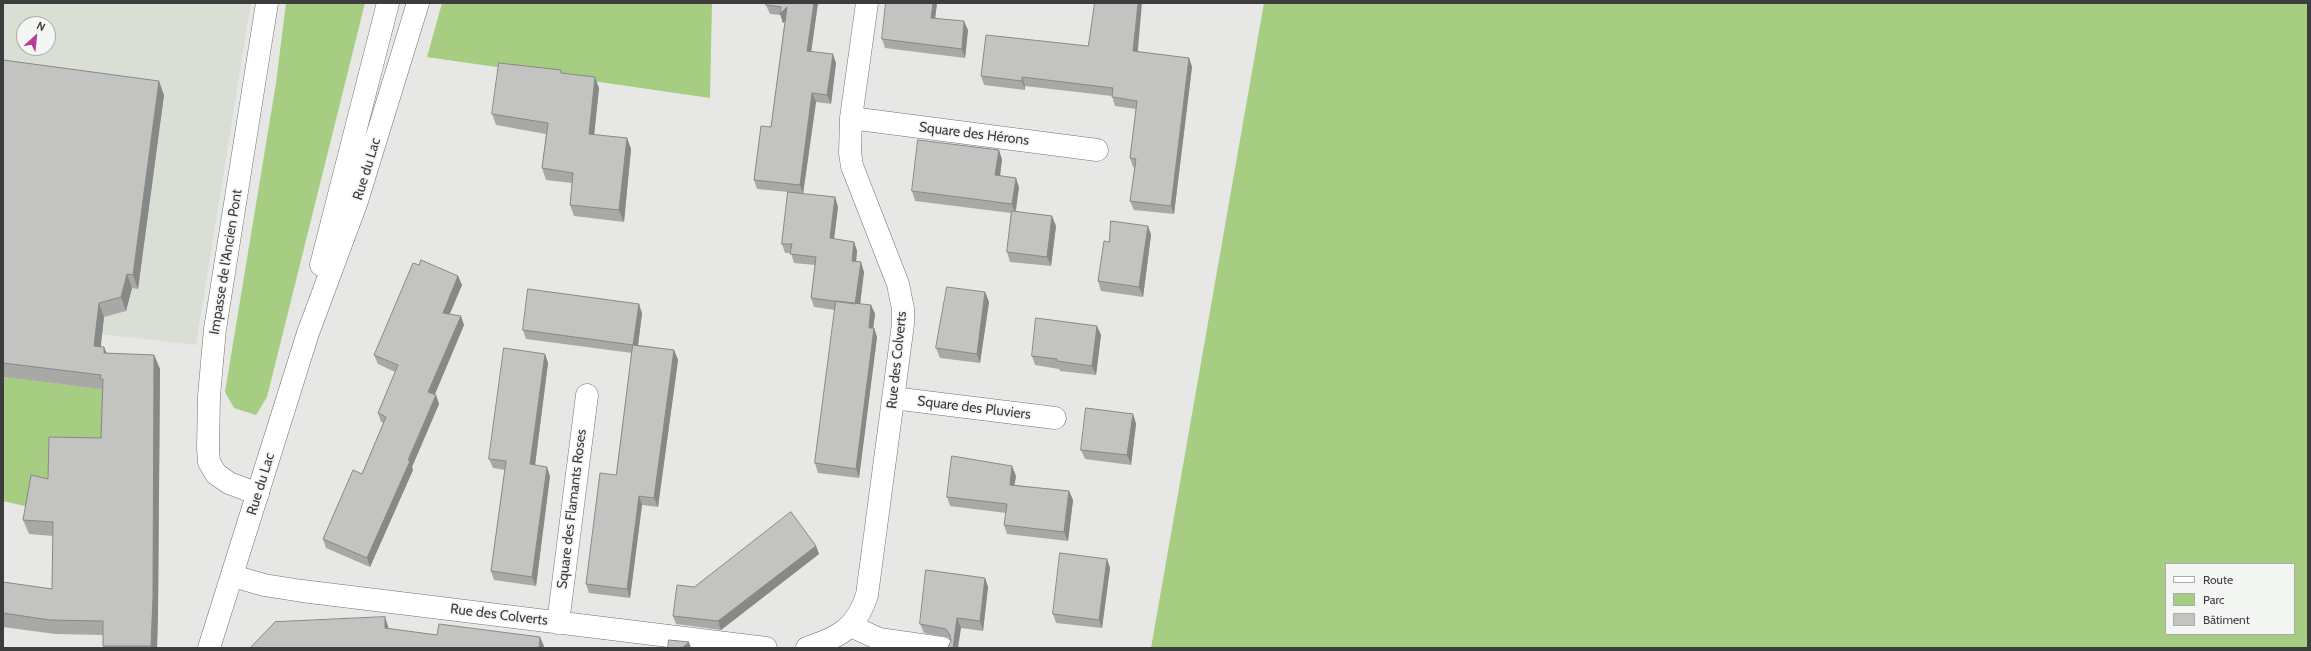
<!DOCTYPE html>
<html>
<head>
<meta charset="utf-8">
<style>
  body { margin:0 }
  #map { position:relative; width:2311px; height:651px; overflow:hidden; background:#e7e8e5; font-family:Cabin,sans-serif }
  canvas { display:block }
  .frame { position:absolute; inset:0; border:4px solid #3c3d3c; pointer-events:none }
  .legend { position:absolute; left:2165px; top:563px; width:130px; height:72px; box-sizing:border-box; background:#f4f6f3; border:1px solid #aaacaa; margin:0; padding:5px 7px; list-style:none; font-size:12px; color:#3c3d3c }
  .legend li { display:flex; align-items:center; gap:8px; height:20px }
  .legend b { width:20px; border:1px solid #aaacaa }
  .north { position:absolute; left:16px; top:16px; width:40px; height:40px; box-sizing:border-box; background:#f4f6f3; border:1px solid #aaacaa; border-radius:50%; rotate:27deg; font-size:11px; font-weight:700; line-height:16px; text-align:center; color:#3c3d3c }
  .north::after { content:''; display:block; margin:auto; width:14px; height:18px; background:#b63f95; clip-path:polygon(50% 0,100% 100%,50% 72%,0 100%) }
</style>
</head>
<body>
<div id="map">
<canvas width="2311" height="651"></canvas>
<div class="frame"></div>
<ul class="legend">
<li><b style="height:5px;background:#fff"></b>Route</li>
<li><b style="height:11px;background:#a6cd81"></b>Parc</li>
<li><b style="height:11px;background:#c3c4c1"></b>Bâtiment</li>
</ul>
<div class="north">N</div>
</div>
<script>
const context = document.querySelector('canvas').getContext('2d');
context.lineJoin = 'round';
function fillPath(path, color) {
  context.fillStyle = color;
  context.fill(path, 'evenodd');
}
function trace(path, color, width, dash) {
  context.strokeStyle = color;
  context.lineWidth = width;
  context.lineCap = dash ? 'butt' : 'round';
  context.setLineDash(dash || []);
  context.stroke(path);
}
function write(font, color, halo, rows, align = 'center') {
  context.font = font + ' Cabin,sans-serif';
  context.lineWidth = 3.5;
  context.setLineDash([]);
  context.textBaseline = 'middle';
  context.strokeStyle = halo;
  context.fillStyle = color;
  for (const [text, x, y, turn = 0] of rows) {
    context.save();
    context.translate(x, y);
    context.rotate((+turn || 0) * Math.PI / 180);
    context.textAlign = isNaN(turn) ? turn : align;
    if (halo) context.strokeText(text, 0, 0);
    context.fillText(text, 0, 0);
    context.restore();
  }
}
const built = new Path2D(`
  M3 3H251L196 345 3 323ZM24 24H48V48H24Z`);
const green = new Path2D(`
  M286 3H365L267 397 256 415 234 408 225 392 276 83Z
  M442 3H712L710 98 427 57Z
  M1264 3H2308V648H1151ZM2166 564H2294V634H2166Z
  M3 377 106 389V433L53 493 33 508 3 501Z`);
const street = new Path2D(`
  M851 118 1097 150
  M893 398 1055 418
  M258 494 229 483 216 474 209 462 208 448 209 396 215 329 267 3
  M233 576 264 585 302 591 766 648
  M558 623 587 395
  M851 626 879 639 942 648
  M807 648C839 637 856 629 867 595L903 324V309L898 284 852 166 850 153 851 118 867 3`);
const secondary = new Path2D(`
  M321 265 388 3
  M209 648 308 333 356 204 418 3`);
const wall = new Path2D(`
  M767 3H818L811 51 836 63 831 104 816 102 803 194 835 197 838 207 834 239 854 242 857 251 856 262 864 272 860 304 871 305 875 314 873 328H874L877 337 859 478 818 473 815 463 835 310 814 307 811 298 815 265 794 263 791 253H785L782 244 788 192 757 189 754 180 771 127 785 21 783 23 781 15 770 14 766 5Z
  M937 3 935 19 968 30 965 58 885 48 882 39Z
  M1088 46 1189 58 1192 67 1174 214 1134 210 1130 201 1135 168 1133 167 1130 158 1136 109 1115 106 1112 96 1025 86V90L984 85 981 76Z
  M3 60 164 95 138 289 132 288 126 311 104 317 101 346 107 353 154 355 160 369 158 612 157 648H103V635L55 634 3 627V582L52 589 53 536 29 534 23 520 48 479 101 438 102 389 3 377Z
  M562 74 599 88 594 135 627 138 631 149 624 222 574 216 570 205 572 183 546 180 542 168 546 134 496 125 492 114Z
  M1002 159 1000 176 1019 187 1016 211 1056 226 1051 266 1010 262 1007 252 1011 213 915 201 912 191Z
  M1148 226 1151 235 1143 297 1101 291 1098 281Z
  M419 265 458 276 462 285 450 314 464 325 435 394 436 395 439 404 412 467 413 470 370 567 326 548 323 539 362 474 384 423 381 422 378 413 395 372 378 364 374 355Z
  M985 292 989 302 980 363 940 358 936 348Z
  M642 313 638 345 674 350 678 360 658 507 642 505 630 598 589 593 586 584 616 475 632 353 526 339 523 330Z
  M1097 326 1101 335 1096 375 1060 371 1059 369 1035 365 1032 356Z
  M545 354 548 363 535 465 550 476 536 586 494 580 491 571 505 470 493 468 489 459Z
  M1133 414 1136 424 1131 465 1085 459 1081 450Z
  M1016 476 1014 485 1069 491 1073 500 1068 541 1007 534 1004 525 1006 513 950 506 947 497Z
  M816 546 819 554 721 630 676 624 673 616 694 587Z
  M1107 559 1110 568 1102 628 1056 623 1053 614Z
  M985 578 988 587 983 631 961 628 948 647 951 641 949 638 924 633 920 624Z`);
const shadedWall = new Path2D(`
  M814 3H818L810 60 807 51Z
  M933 3H937L934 27 931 18Z
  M1138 3H1142L1137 60 1133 51Z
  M787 7 790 16 783 23 780 14Z
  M964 21 968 30 965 58 962 49Z
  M833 54 836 63 831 104 827 95Z
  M1189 58 1192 67 1174 214 1171 206Z
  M595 77 599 88 593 146 589 134Z
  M1022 77 1025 86V90L1022 81Z
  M159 81 164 95 138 289 133 275Z
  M812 93 816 102 803 194 800 185Z
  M627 138 631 149 624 222 619 210Z
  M999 150 1002 159 999 184 995 175Z
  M1016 178 1019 187 1015 213 1012 204Z
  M835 197 838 207 833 247 830 238Z
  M1052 216 1056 226 1051 266 1047 257Z
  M1148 226 1151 235 1143 297 1139 287Z
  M854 242 857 251 855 271 852 261Z
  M861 262 864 272 859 313 855 304Z
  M127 274 132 288 126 311 121 297Z
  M458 276 462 285 446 322 443 313Z
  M985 292 989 302 980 363 977 354Z
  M99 303 104 317 99 360 94 346Z
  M639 304 642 313 637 354 633 345Z
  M871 305 875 314 872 337 869 328Z
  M461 316 464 325 432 401 428 392Z
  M1097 326 1101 335 1096 375 1092 366Z
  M874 328 877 337 859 478 856 469Z
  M104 347 110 361 104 353Z
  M674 350 678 360 658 507 654 498Z
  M545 354 548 363 534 473 530 464Z
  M154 355 160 369 158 612 157 648H151V646Z
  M436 395 439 404 412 467 413 470 370 567 367 558Z
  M1133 414 1136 424 1131 465 1127 455Z
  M1012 466 1016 476 1013 494 1010 485Z
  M547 467 550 476 536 586 532 577Z
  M1069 491 1073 500 1068 541 1064 532Z
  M639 496 642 505 630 598 627 589Z
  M816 546 819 554 721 630 718 621Z
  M1107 559 1110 568 1102 628 1099 620Z
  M985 578 988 587 983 631 980 621Z
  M385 617 388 626 389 637 385 628Z
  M957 618 961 628 958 648H953Z
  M540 637 544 646 543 648H539Z
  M689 642 691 648H682Z`);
const building = new Path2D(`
  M767 3H814L807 51 833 54 827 95 812 93 800 185 754 180 761 126 771 127 787 7 780 14 781 7 766 5Z
  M886 3H933L931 18 964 21 962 49 882 39Z
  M1095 3H1138L1133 51 1189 58 1171 206 1130 201 1136 159 1130 158 1137 101 1112 97 1113 88 1022 77V81L981 76 986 35 1088 46Z
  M3 60 159 81 133 275 127 274 121 297 99 303 94 346 104 347V353L154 355 153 598 151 646H103V621L50 620 3 613V582L52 589 53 522 23 520 31 475 48 479 49 437 101 438 103 379H100L101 375 3 363Z
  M499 63 561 70V73L595 77 589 134 627 138 619 210 570 205 573 173 542 168 548 123 492 114Z
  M918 140 999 150 995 175 1016 178 1012 204 912 191Z
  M788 192 835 197 830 238 854 242 852 261 861 262 855 304 811 298 816 257 790 254 792 244H782Z
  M1012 211 1052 216 1047 257 1007 252Z
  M1111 221 1148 226 1139 287 1098 281 1104 241 1109 242Z
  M421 260 458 276 443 313 461 316 428 392 436 395 408 460 410 461 367 558 323 539 353 470 362 474 386 417 378 413 398 365 374 355 413 263 419 265Z
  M947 287 985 292 977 354 936 348Z
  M528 289 639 304 633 345 523 330Z
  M836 301 871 305 869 328H874L856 469 815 463Z
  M1036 318 1097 326 1092 366 1057 361V359L1032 356Z
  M633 345 674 350 654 498 639 496 627 589 586 584 600 473 616 475Z
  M504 348 545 354 530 464 547 467 532 577 491 571 506 461 489 459Z
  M1086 408 1133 414 1127 455 1081 450Z
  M952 456 1012 466 1010 485 1069 491 1064 532 1004 525 1007 504 947 497Z
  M791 512 816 546 718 621 673 616 677 585 694 587Z
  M1060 553 1107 559 1099 620 1053 614Z
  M926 570 985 578 980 621 957 618 953 648H947L948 647 951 641 950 635 946 629 920 624Z
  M385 617V628L437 635 439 624 540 637 539 648H250L275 622Z
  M669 640 689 642 682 648H668Z`);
const streetNames = [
  ["Square des Hérons",974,134,7],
  ["Rue du Lac",367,169,-73],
  ["Impasse de l'Ancien Pont",226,262,-81],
  ["Rue des Colverts",897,360,-84],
  ["Square des Pluviers",974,408,7],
  ["Rue du Lac",261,484,-73],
  ["Square des Flamants Roses",572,509,-83],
  ["Rue des Colverts",499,615,7]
];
fillPath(built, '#dadfd5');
fillPath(green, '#a6cd81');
trace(street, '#70716f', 23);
trace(secondary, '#70716f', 23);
trace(street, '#fff', 22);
trace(secondary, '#fff', 22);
fillPath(wall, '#a8a9a6');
fillPath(shadedWall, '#888987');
fillPath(building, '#c3c4c1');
trace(building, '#888987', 1);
write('14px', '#3c3d3c', '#f4f6f3', streetNames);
</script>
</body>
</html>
